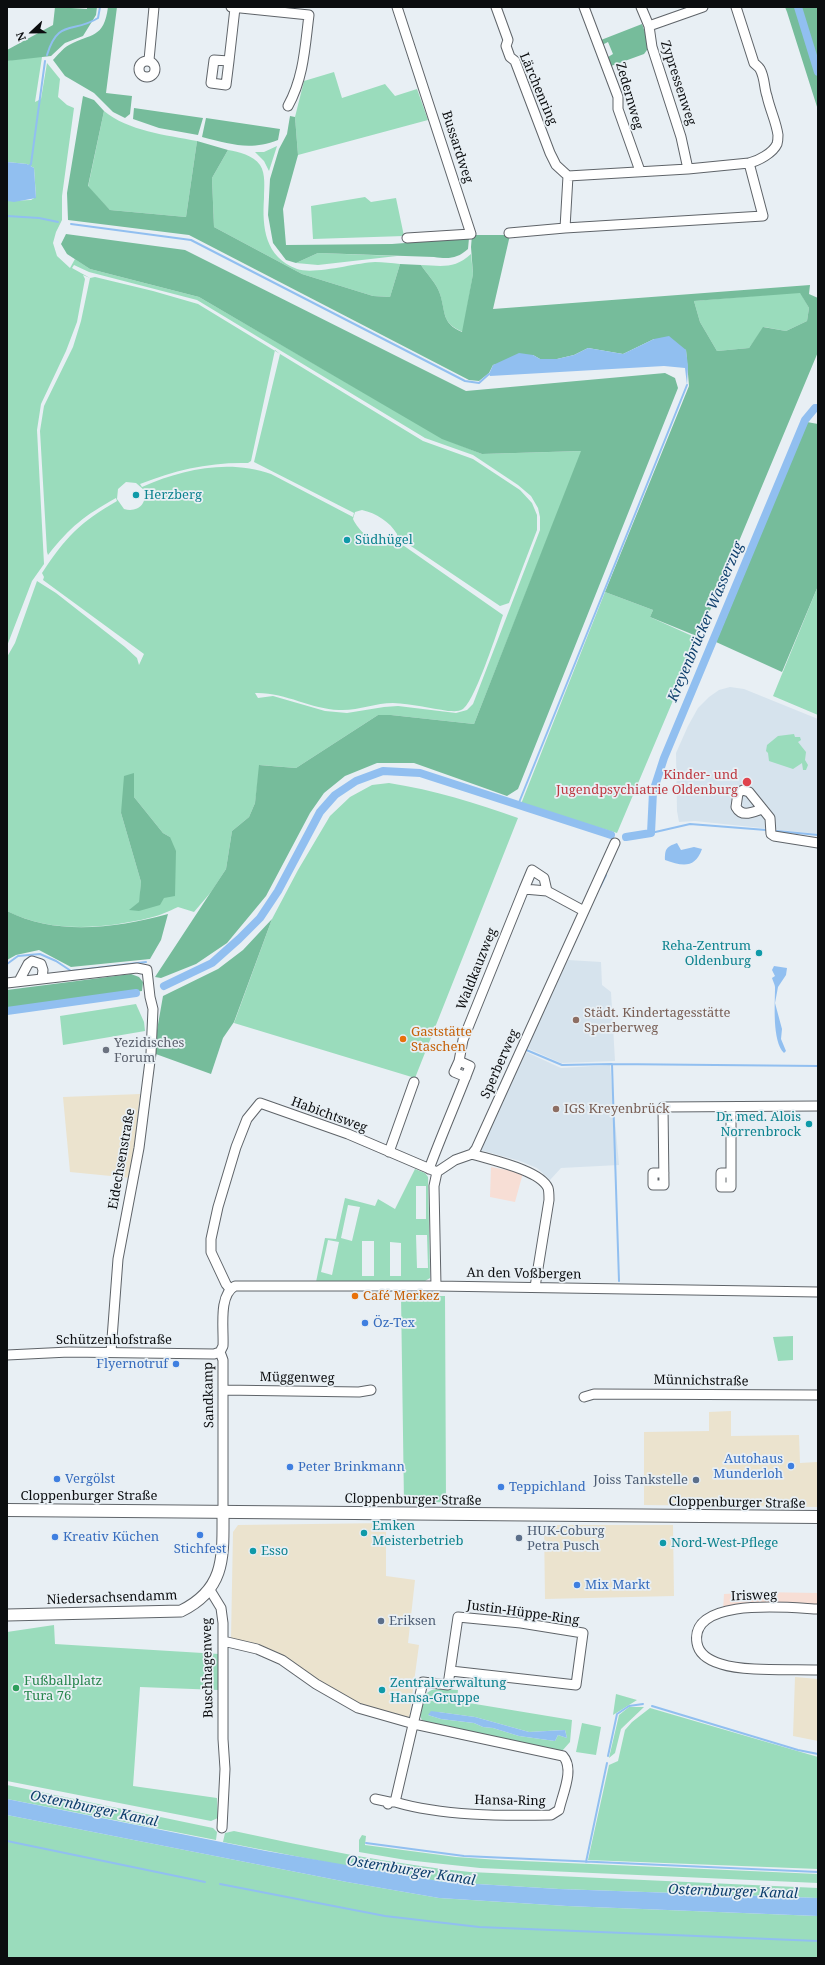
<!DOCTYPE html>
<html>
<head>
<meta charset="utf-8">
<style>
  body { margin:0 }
  #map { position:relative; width:825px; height:1965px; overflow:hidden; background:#e8eff4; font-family:"Noto Serif",serif }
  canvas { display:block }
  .frame { position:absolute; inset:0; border:8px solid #0b0d0f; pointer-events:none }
  .north { position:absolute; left:12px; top:12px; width:40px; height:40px; -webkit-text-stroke:3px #e8eff4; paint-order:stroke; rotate:248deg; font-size:11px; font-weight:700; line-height:16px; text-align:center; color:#0b0d0f }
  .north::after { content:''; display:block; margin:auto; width:14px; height:18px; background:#0b0d0f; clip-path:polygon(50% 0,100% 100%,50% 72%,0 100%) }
</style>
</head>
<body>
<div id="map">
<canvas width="825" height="1965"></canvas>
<div class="frame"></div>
<div class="north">N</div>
</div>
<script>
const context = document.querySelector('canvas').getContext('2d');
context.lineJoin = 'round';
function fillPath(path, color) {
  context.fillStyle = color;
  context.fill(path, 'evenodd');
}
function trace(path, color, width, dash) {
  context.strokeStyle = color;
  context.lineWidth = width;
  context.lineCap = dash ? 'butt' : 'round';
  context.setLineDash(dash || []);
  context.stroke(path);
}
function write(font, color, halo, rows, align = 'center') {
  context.font = font + ' "Noto Serif",serif';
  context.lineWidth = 3.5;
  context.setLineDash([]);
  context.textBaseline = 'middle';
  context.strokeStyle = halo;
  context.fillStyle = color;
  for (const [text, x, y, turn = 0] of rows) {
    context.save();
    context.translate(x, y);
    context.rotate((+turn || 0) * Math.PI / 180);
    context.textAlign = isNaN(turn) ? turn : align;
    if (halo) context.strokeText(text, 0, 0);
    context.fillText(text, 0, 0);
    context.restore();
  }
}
const commercial = new Path2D(`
  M140 1094 131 1178 70 1172 63 1097Z
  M731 1411V1436L799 1435 800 1463 817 1462 818 1507 644 1505V1432L709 1431V1412Z
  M386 1523V1576L415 1580 408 1643 419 1645 409 1719 370 1708 339 1694 290 1660 257 1646 231 1638 233 1532 238 1525Z
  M544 1525H673L674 1596 545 1599Z
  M795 1677 818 1679V1741L793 1736Z`);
const industrial = new Path2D(`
  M491 1167 523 1173 515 1202 490 1197Z
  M759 1592 818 1593V1609L723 1611 724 1594Z`);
const built = new Path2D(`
  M730 687 744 689 818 719V834L695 821 679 822 677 811 676 753 688 726 698 708 709 697 719 690Z
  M568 960 601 962 602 985 611 992 615 1061 561 1063 527 1048Z
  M524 1051 561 1068 610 1065 619 1165 561 1168 550 1180 537 1168 520 1161 480 1150Z`);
const green = new Path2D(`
  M26 57H42L35 102 41 99 47 63 60 79 58 97 67 105 74 108 62 196V220L56 232 53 243 57 256 70 268 75 259 90 269 199 297 442 438 482 454 582 451 474 724 391 715H378L296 768 260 765 255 803 249 817 232 831 226 869 211 892 194 912 178 907C169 911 159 916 149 918 104 929 49 933 7 911V657L15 643 37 581 56 593 125 647 137 658 139 665 144 654 43 580 44 577 42 573C65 538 80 522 117 501L116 498C84 516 71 526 48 555L47 552 40 431 44 406 73 347 81 321 90 278 83 275 85 279 77 322 66 351 41 404 37 430 44 564 32 581 7 646V201L31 200 36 197 34 168 27 164 7 162V61ZM74 265 89 272 197 300 425 438 473 455 518 485 531 496 538 508 540 517V530L473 704 467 710 456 713 398 706 384 707 347 713 325 711 273 696 258 698 255 693C285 692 310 709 339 710 358 711 375 703 393 703 412 704 430 708 448 711 453 711 459 712 463 709 475 701 497 632 503 615L397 541 399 538 500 606 509 603 537 530V515L532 503 520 490 473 459 423 441 198 304 153 291 95 277 90 278 72 268ZM275 350 280 354 254 462 354 513 353 517 271 474C229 459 182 469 142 487L140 484C175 470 210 462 248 463L251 461ZM126 482 136 483 144 490C148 504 137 513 124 509L117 499 118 489ZM362 510C376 513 390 522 397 534V539C381 551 360 534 353 519L355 512ZM134 773V797L163 833 170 837 139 911 141 882 121 813Z
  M334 72 342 98 385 84 395 96 417 89 428 120 298 155 295 117 304 81Z
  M104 111C128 131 166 135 197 141L186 217 110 210 88 187Z
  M277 146 269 171 264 161 255 152H264Z
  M228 150C239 152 253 155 260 165 266 174 264 188 264 198 262 228 265 257 297 269 314 275 355 263 375 262 383 262 392 263 400 264L390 297 373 296 302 274 214 227 212 178Z
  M365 197 371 202 396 198 404 236 313 239 311 206Z
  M318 253 397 256 318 265 296 263Z
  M471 254 473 274 463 332C441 323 446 313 440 294 437 284 427 274 421 265 442 266 455 269 471 254Z
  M800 292 809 308 807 321 786 331 764 327 749 348 717 351 700 322 694 301Z
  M818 586V715L773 696Z
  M605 592 653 610 650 617 699 639 617 833 521 804Z
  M794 734 795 737H800L801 740 798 742 806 752 805 760 808 765 806 770H803L802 763 793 769 769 761 768 753 766 751 767 745 778 736Z
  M389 783C434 790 476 803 518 818L415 1078 234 1023 272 919 298 870 330 816 350 797 372 785Z
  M136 1004 144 1022 145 1031 63 1045 60 1016Z
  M415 1169 425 1173 428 1177 430 1278 425 1281 316 1282 325 1238 336 1239 345 1198 375 1206 378 1199 395 1209ZM416 1186H426V1219H416ZM348 1205 360 1207 352 1241 341 1238ZM416 1235H427L428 1268H417ZM328 1240 339 1242 332 1275 321 1272ZM362 1241H374V1276H362ZM390 1242 401 1243V1276H390Z
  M401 1296H445L446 1502 404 1503Z
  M793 1336V1360L778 1361 773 1337Z
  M54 1625 55 1644 219 1654V1690L140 1687 133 1786 217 1798 218 1818 211 1821 7 1781V1632Z
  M443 1689 458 1690 457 1701 572 1720 570 1742 562 1751 432 1724 422 1720C417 1711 419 1697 430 1691 433 1689 439 1689 443 1689ZM438 1712 475 1717 529 1732 565 1730 567 1738 558 1735 555 1741 519 1736 493 1728 483 1727 474 1723 441 1719 428 1715Z
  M616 1694 637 1700 613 1715Z
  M629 1707H644L621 1729 615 1753 609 1758 619 1715Z
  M650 1708 818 1757V1869L588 1860 609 1765 618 1761 625 1730 632 1722Z
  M582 1723 601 1727 596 1755 576 1752Z
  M7 1785 213 1828 217 1832 216 1840 7 1799Z
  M7 1815 347 1882 439 1898 567 1906 818 1916V1958H7Z
  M234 1831C313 1848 390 1864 470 1872L818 1888V1898L559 1889 444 1882 366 1870 223 1842 225 1833Z
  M362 1835 366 1836 365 1845 456 1857 499 1860 818 1874V1883L480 1868 406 1860 359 1852V1840Z`);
const forest = new Path2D(`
  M55 7 87 9V7H97L96 15 83 36 65 43 51 56 7 61V50L53 25Z
  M108 7H117L106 93 132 96 130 114 125 118 113 112 94 93 65 76 53 60C58 55 62 49 69 45 91 33 104 39 108 7Z
  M785 7H818V110L787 12Z
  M642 24 650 46 644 54 611 66 608 57 613 54 608 42 602 45 601 40Z
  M83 96 94 100 104 111 88 186 110 210 186 217 197 141 228 150 212 178 214 227 302 274 373 296 390 297 400 264 421 265C427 274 437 284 440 294 446 312 441 323 462 332L473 274 471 247 472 235H510L493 309 810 285 809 294 818 298V352L699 637 650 617 653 610 605 592 689 386 686 350 654 339 623 354 588 348 574 355 557 359H540L533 355 493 365 489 373 479 381 469 380 189 235 68 220 67 193ZM800 293 809 308 807 321 786 331 763 327 749 348 717 351 700 322 694 301Z
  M134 108 203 118 198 135 159 128 133 119Z
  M290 116 295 117 298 155 283 209 286 245 392 244 469 238 468 249C457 259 448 259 434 257L318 253 296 263 286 260 273 243 268 215 270 179 279 149 287 134Z
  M206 118 280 129 278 140C249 151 231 144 202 137Z
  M66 234 185 250 466 391 665 373 675 378 678 388 518 789 507 796 414 763H377L345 776 324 793 310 813 266 896 227 943 196 964 161 978 155 977 226 869 232 831 249 817 255 803 259 765 296 768 378 715H391L474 724 581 451 482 454 442 439 199 297 90 269 67 254 61 244Z
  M807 422 818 424V586L782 672 716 642Z
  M134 773V797L163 833 170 837 176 851 175 896 164 898 160 905 139 911 129 910 139 902 141 882 121 813 124 776Z
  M7 911C56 936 116 928 168 914L161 940 150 959 71 967 39 950 16 955 7 960Z
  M272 919 234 1022 223 1038 211 1074 153 1053 163 996 218 969 243 950Z
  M131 974 139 977 143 982 142 991 7 1008V990Z`);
const water = new Path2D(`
  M7 162 27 164 34 168 36 198 14 202 7 201Z
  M669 336 686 350 688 366 687 385 685 368 664 366 490 376 489 374 493 365 519 353 533 355 540 359H557L574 355 588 348 623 354 654 339Z
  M677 843 681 850 694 847 702 849C695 869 682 866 665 860 665 849 666 847 677 843Z
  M774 966 787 968 786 975 778 987 775 1003 782 1029 781 1039 786 1051 784 1053C772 1041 775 1004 775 987 775 985 773 981 772 978L775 976 772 970Z
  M431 1711 475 1717 529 1732 565 1730 567 1738 558 1735 555 1741 519 1736 493 1728 483 1727 474 1723 441 1719 428 1715Z
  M7 1799 266 1851 444 1882 559 1889 818 1898V1916L567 1906 439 1898 347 1882 7 1815Z`);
const stream = new Path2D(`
  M47 55C58 18 73 34 98 18L100 7
  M27 168 31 164 45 61
  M7 216 39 218 58 222
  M71 224 191 240 465 381 479 383 489 374
  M518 805 687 385
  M777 831 818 835
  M651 833 690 824 766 830
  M600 887 606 875
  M7 964 18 956 40 954 56 961 71 971 146 962
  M524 1049 562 1065 612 1064 619 1281
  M612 1064 818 1066
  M652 1706 798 1750 818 1754
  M608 1756 617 1714 629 1706 643 1704
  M7 1841 205 1882
  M366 1843 464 1856 818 1872
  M586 1862 607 1763
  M220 1884 385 1916 479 1927 818 1941`);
const canal = new Path2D(`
  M798 7 818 72
  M626 837 651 833 653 792 664 758 805 420 815 408H818
  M164 986 212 963 239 939 260 918 278 891 320 812 335 795 356 781 383 771 420 773 611 835
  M7 1011 136 993`);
const minor = new Path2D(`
  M231 7 309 15C305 46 304 77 288 106
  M397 7 471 234 407 238
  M496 7 508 40 506 46 510 57 515 61 550 153 556 165 568 176 688 169 749 163C758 161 773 153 777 144 778 141 778 137 778 135 776 121 770 110 767 96 764 88 765 78 760 69 759 67 756 65 754 63L736 7
  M584 7 618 97V109L640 171
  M641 7 649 26 652 47 681 137 688 169
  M649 26 703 7
  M149 60 154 7
  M139 69a8 8 0 1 1 16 0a8 8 0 1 1-16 0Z
  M229 61 226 85 211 83 214 60 229 61 235 8
  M565 228 568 176
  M509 233 565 228 763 216 749 163
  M762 809C753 812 742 818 736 807L738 793 743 790 749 792 770 818 771 834 774 836 818 843
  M547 891 544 878 532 870 524 889 547 891 584 911
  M19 981 28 964 32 961 41 964 43 970 42 978
  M7 983 137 968 147 970 150 997 153 1009 151 1053 139 1148 118 1259 111 1352
  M459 1061 463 1040 524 889
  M731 1107V1187H721V1173H731
  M389 1152 414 1082
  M472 1154C491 1160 540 1170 548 1188 549 1191 549 1197 549 1200L535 1287
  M429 1169C442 1134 457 1100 470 1066L459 1061 454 1072 466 1077
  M664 1173H653V1185H664L663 1107 818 1106
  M436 1286 434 1186 437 1172 455 1160 472 1154 476 1149 615 843
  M230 1289 226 1284 211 1252V1239L218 1207 236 1147 247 1119 260 1103 348 1134 437 1172
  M7 1355 69 1352 214 1354 220 1352
  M223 1390 359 1392 371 1390
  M584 1397 594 1394 818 1395
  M223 1512V1360L220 1352 223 1346C224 1329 218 1295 235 1286H436L818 1292
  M210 1590 221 1608 223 1623V1739L225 1769 222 1828
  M818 1609C792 1608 689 1596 697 1643 699 1655 711 1661 721 1664 745 1672 791 1669 818 1670
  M223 1641 257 1649 282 1660 316 1684 358 1708 414 1724 563 1756C575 1769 562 1795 559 1810L551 1815C502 1816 442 1816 395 1802
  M375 1799 389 1802
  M388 1804 389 1802H395L423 1682 448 1685 458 1617 521 1623 583 1633 576 1685 451 1671`);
const tertiary = new Path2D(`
  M7 1615 181 1611C226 1589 223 1556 223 1512`);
const secondary = new Path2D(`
  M7 1510 818 1517`);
const markers = [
  [136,495,4,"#0f9aa8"],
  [347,540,4,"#0f9aa8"],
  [747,782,5,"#e0444e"],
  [759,953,4,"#0f9aa8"],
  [576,1020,4,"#8d6e63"],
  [403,1039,4,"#e8710a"],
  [106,1050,4,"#6b7280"],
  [556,1109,4,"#8d6e63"],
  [809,1124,4,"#0f9aa8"],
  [355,1296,4,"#e8710a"],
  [365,1323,4,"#3f7fe0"],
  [176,1364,4,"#3f7fe0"],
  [791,1466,4,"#3f7fe0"],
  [290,1467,4,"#3f7fe0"],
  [57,1479,4,"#3f7fe0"],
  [696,1480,4,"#5c6f8a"],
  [501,1487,4,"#3f7fe0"],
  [364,1533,4,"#0f9aa8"],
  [200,1535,4,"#3f7fe0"],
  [55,1537,4,"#3f7fe0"],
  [519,1538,4,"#5c6f8a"],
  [663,1543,4,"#0f9aa8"],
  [253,1551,4,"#0f9aa8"],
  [577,1585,4,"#3f7fe0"],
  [381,1621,4,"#5c6f8a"],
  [16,1688,4,"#2e9e5b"],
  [382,1690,4,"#0f9aa8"]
];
const streetNames = [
  ["Zypressenweg",678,83,72],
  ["Lärchenring",538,89,67],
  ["Zedernweg",629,96,74],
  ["Bussardweg",457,147,72],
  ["Waldkauzweg",477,969,-68],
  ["Sperberweg",500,1064,-66],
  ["Habichtsweg",329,1115,20],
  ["Eidechsenstraße",122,1159,-80],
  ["An den Voßbergen",524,1274,1],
  ["Schützenhofstraße",114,1340],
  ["Müggenweg",297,1378,1],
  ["Münnichstraße",701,1381,1],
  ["Sandkamp",209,1395,-91],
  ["Cloppenburger Straße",89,1496],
  ["Cloppenburger Straße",413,1500,1],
  ["Cloppenburger Straße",737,1503,1],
  ["Irisweg",754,1596,-2],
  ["Niedersachsendamm",112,1598,-2],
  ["Justin-Hüppe-Ring",523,1613,8],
  ["Buschhagenweg",208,1668,-91],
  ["Hansa-Ring",510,1801,1]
];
const cultureNames = [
  ["Herzberg",144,495],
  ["Südhügel",355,540],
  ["Reha-Zentrum",751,946,"right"],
  ["Oldenburg",751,961,"right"],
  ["Dr. med. Alois",801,1117,"right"],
  ["Norrenbrock",801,1132,"right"],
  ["Emken",372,1526],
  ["Meisterbetrieb",372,1541],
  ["Nord-West-Pflege",671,1543],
  ["Esso",261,1551],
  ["Zentralverwaltung",390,1683],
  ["Hansa-Gruppe",390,1698]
];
const healthNames = [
  ["Kinder- und",738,775],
  ["Jugendpsychiatrie Oldenburg",738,790]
];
const educationNames = [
  ["Städt. Kindertagesstätte",584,1013],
  ["Sperberweg",584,1028],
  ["IGS Kreyenbrück",564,1109]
];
const foodNames = [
  ["Gaststätte",411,1032],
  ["Staschen",411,1047],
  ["Café Merkez",363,1296]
];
const worshipNames = [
  ["Yezidisches",114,1043],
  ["Forum",114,1058]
];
const shopNames = [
  ["Öz-Tex",373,1323],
  ["Flyernotruf",168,1364,"right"],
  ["Autohaus",783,1459,"right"],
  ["Munderloh",783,1474,"right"],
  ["Peter Brinkmann",298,1467],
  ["Vergölst",65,1479],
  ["Teppichland",509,1487],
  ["Kreativ Küchen",63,1537],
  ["Stichfest",200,1549,"center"],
  ["Mix Markt",585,1585]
];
const serviceNames = [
  ["Joiss Tankstelle",688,1480,"right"],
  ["HUK-Coburg",527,1531],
  ["Petra Pusch",527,1546],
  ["Eriksen",389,1621]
];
const leisureNames = [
  ["Fußballplatz",24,1681],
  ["Tura 76",24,1696]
];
const waterNames = [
  ["Kreyenbrücker Wasserzug",706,622,-67],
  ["Osternburger Kanal",94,1809,12],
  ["Osternburger Kanal",411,1871,9],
  ["Osternburger Kanal",733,1892,2]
];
fillPath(commercial, '#ebe3ce');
fillPath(industrial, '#f7ded5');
fillPath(built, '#d6e3ed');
fillPath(green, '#9adcbc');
fillPath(forest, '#76bc9b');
fillPath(water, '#91bff0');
trace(stream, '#91bff0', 2);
trace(canal, '#91bff0', 8);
trace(minor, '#5f6469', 11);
trace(tertiary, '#5f6469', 13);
trace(secondary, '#5f6469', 14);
trace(minor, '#fff', 9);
trace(tertiary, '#fff', 11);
trace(secondary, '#fff', 12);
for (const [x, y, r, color] of markers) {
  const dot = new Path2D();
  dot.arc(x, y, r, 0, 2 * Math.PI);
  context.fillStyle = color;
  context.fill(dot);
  trace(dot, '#e8eff4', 1.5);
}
write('13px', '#0b0d0f', '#e8eff4', streetNames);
write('13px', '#0d838f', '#e8eff4', cultureNames, 'left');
write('13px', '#be3a42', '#e8eff4', healthNames, 'right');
write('13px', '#785e54', '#e8eff4', educationNames, 'left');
write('13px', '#c56008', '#e8eff4', foodNames, 'left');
write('13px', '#5b616d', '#e8eff4', worshipNames, 'left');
write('13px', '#366cbe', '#e8eff4', shopNames, 'left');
write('13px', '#4e5e75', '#e8eff4', serviceNames, 'left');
write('13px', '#27864d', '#e8eff4', leisureNames, 'left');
write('italic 14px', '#0e3f6c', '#e8eff4', waterNames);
</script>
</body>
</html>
